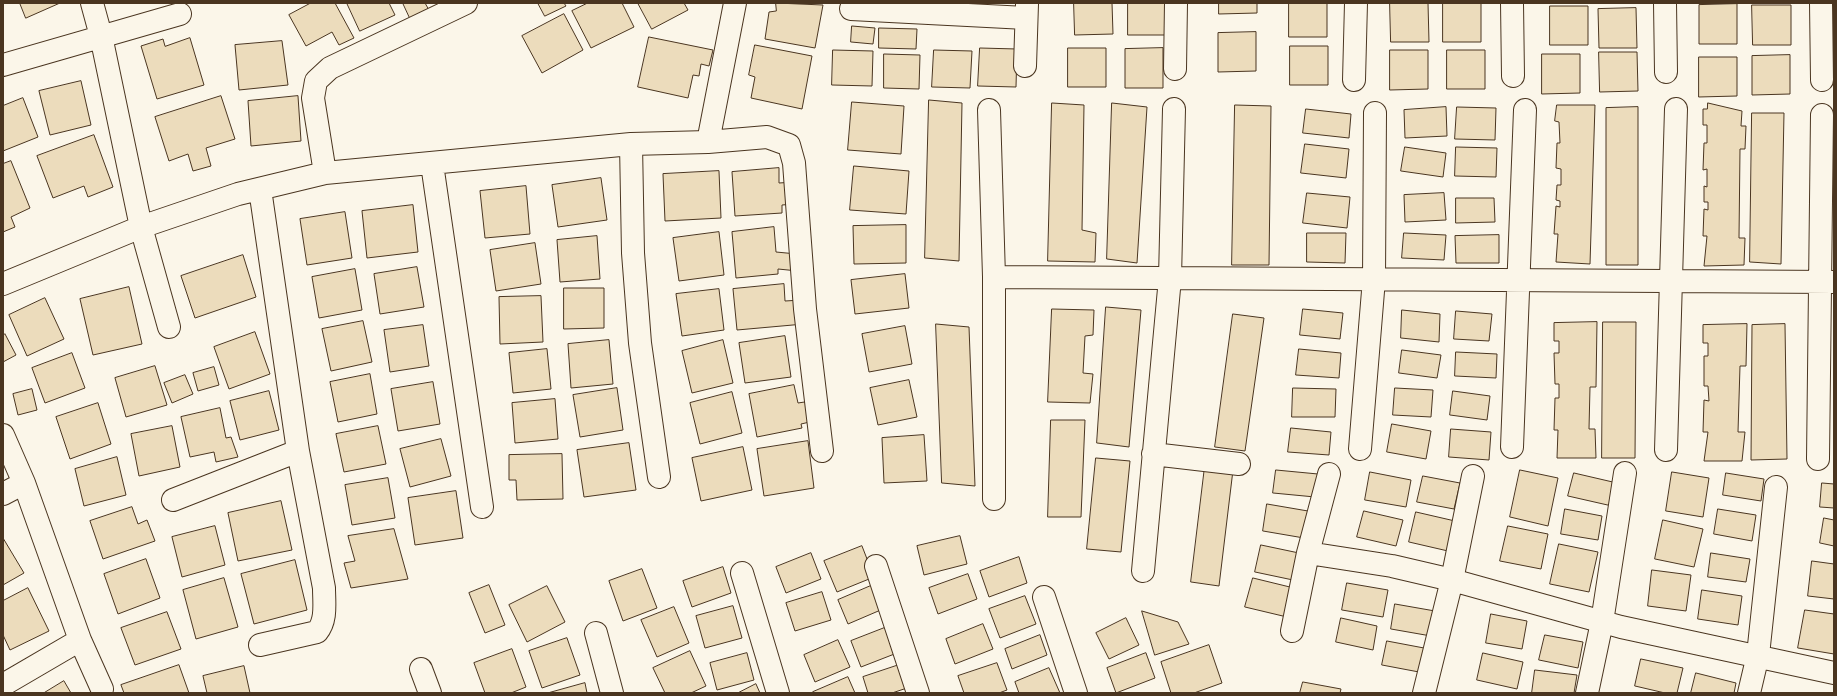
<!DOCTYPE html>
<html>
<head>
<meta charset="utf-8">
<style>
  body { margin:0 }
  #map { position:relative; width:1837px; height:696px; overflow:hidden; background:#fbf6e9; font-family:"Exo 2",sans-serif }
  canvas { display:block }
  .frame { position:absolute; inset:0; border:4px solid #4a3520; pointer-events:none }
</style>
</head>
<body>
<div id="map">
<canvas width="1837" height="696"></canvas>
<div class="frame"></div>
</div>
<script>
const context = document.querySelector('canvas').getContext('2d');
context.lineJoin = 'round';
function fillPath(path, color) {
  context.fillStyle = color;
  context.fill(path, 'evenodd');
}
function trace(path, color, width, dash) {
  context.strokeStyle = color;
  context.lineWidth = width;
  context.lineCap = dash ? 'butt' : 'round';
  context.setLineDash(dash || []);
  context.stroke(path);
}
const building = new Path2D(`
  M20 3H60L26 18Z
  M311 3H335L354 38 339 45 332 32 306 46 289 15Z
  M347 3H389L395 15 360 31Z
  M403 3H425L429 10 410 18Z
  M538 3H564L566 6 545 16Z
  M588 3H622L634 27 591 48 572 11Z
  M638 3H684L688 10 652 29Z
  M776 3 823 5 815 48 765 39 769 12 776 11Z
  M1074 3H1112L1113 34 1075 35Z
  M1128 3H1166V35H1128Z
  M1219 3H1257V13L1219 14Z
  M1289 3H1327V37H1289Z
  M1390 3H1428L1429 42H1391Z
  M1443 3H1481V42H1443Z
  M1737 4V44H1699V5Z
  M1752 5H1791V45H1753Z
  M1550 6H1588V45H1550Z
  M1636 8 1637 48H1599L1598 9Z
  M564 14 583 50 542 73 522 36Z
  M852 26 875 28 873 44 851 42Z
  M879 28 917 29 916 49 879 48Z
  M1256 32V71L1218 72V33Z
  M649 37 713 50 709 66 701 64 699 76 693 75 688 98 638 87Z
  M190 38 204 85 157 99 141 46 163 39 165 46Z
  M282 41 288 85 239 90 235 45Z
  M755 45 812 56 802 109 751 98 755 77 749 75Z
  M1290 46H1328V85H1290Z
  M980 48 1017 49 1016 87 978 86Z
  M1068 48H1106V87H1068Z
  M1163 48V88H1125V49Z
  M833 50 873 51 872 86 832 85Z
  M934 50 972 51 970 88 932 87Z
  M1390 50H1428V89L1390 90Z
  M1447 50H1485V89H1447Z
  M1599 52H1637L1638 91 1600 92Z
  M884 54 920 55 919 89 884 88Z
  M1542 54H1580V93L1542 94Z
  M1790 55V94L1752 95V56Z
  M1699 57H1737V96L1699 97Z
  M81 81 91 125 50 135 39 91Z
  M221 96 235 139 206 148 211 166 193 171 188 154 169 161 155 117Z
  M298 96 301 141 251 146 248 101Z
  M23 98 38 137 3 151V106Z
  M929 100 962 103 959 261 925 258Z
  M852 102 904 106 901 154 848 150Z
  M1052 103 1084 105 1082 230 1096 233 1095 262 1048 261Z
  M1112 103 1147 107 1137 263 1107 259Z
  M1708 103 1742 111 1741 126H1746L1745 149H1740L1739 238H1745L1744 265 1704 266 1707 236H1703L1704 209 1708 210V202H1704V186L1707 187V169L1703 170 1704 143H1707V125H1703V109H1707Z
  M1235 105 1271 106 1269 265H1232Z
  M1557 105H1595L1590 264 1556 262 1558 234H1554L1556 206 1560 207V201L1556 200 1557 185H1561V169L1556 168 1557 143H1560L1559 122 1555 121Z
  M1446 107 1447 136 1405 138 1404 110Z
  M1457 107 1496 108 1495 140 1455 139Z
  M1638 107V265H1606V108Z
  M1306 109 1351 114 1349 138 1303 133Z
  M1752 113H1784L1781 264 1750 262Z
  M94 135 113 187 88 197 84 186 53 198 37 156Z
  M1305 144 1349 149 1346 178 1301 173Z
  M1405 147 1446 153 1443 177 1401 171Z
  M1456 147 1497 148 1496 177 1455 176Z
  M11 161 30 208 11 217 15 227 3 232V164Z
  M854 166 909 171 906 214 850 210Z
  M779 168V183L794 182 795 204 782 205V213L735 216 732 172Z
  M719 171 721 218 665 221 663 174Z
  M601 178 607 220 558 227 552 185Z
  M526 186 530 234 485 238 480 191Z
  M1307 193 1350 197 1347 228 1303 223Z
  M1444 193 1446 220 1405 222 1404 195Z
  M1456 198H1494L1495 222 1456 223Z
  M413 205 418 252 367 258 362 211Z
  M345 212 352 258 307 265 300 219Z
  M906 225V263L854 264 853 226Z
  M774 227 776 252 797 254 798 271 778 269V274L736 278 732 232Z
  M719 232 724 275 679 281 673 238Z
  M1307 233H1346L1345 263 1307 262Z
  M1404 233 1446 235 1444 260 1402 258Z
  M1499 235V263H1456L1455 236Z
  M597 236 600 279 560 282 557 240Z
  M535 243 541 284 496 291 490 250Z
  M243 255 256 297 195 318 181 276Z
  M417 267 424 307 380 314 374 274Z
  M355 269 362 310 319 318 312 277Z
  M905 274 909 308 855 314 851 280Z
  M784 284 785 301 801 300 804 324 737 330 733 289Z
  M129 287 142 344 93 355 80 299Z
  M564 288H604V328L564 329Z
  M719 289 724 330 682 336 676 294Z
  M541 296 543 342 500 344 499 297Z
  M45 298 64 339 27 356 9 315Z
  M1106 307 1141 310 1129 447 1097 443Z
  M1052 309 1094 310 1093 335 1085 336 1083 373 1093 374 1090 403 1048 402Z
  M1303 309 1343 313 1340 339 1300 335Z
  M1402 310 1440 314 1439 342 1401 338Z
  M1456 311 1492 314 1489 341 1454 339Z
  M1233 314 1264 318 1245 451 1215 447Z
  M363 321 372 362 331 371 322 329Z
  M1597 322 1596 387H1590L1589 429H1595L1596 458H1557L1558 430H1554L1555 398H1559V384H1555L1554 353H1559V341H1554V323Z
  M1603 322H1636L1635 458H1602Z
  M936 324 969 327 975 486 942 483Z
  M1747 324 1746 366H1740L1738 432H1745L1742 461H1704L1708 432H1703L1704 400 1709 401 1708 386H1704V356H1708V343H1703V325Z
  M1785 324 1787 459 1751 460 1752 325Z
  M423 325 429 366 390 372 384 330Z
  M905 326 912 364 869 372 862 334Z
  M255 332 270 374 229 389 214 347Z
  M5 334 16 355 3 362V336Z
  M785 336 791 377 745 383 739 343Z
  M609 340 613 384 571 388 568 344Z
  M723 340 733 383 692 393 682 351Z
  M547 349 551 389 513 393 509 353Z
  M1299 349 1341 353 1339 378 1296 375Z
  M1402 350 1441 355 1437 378 1399 373Z
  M1456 352 1497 354 1496 378 1455 376Z
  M72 353 85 388 45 403 32 368Z
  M155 366 167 405 126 417 115 378Z
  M214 367 219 385 198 391 193 373Z
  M370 374 377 414 338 422 330 382Z
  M185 375 193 394 172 403 164 383Z
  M909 380 917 417 878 425 870 388Z
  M433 382 440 424 398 431 391 389Z
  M794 385 798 403 811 401 814 421 801 424 802 428 757 437 749 394Z
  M617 388 623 430 580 437 573 395Z
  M1293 388 1336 389 1335 417H1292Z
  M1395 388 1433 390 1431 417 1393 415Z
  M32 389 37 410 18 415 13 394Z
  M269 391 279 430 240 440 230 401Z
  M1453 391 1490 396 1487 420 1450 415Z
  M732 392 742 433 700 444 690 403Z
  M555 399 558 439 515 443 512 403Z
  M98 403 111 444 70 459 56 417Z
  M220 408 226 438 231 437 238 457 216 462 214 452 190 457 181 417Z
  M1051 420H1085L1081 517H1048Z
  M1392 424 1431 431 1426 459 1387 452Z
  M172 426 180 467 139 476 131 434Z
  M378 426 386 464 344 472 336 434Z
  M1291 428 1331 432 1329 455 1288 452Z
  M1451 429 1491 432 1489 460 1449 457Z
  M924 435 927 481 884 483 882 438Z
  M441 439 451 476 410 487 400 449Z
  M808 441 814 488 764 496 757 449Z
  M629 443 636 490 584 497 577 450Z
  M743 447 752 490 701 501 692 458Z
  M562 454 563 499 517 500 516 480H509V455Z
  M117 457 126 495 84 506 75 469Z
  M1096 458 1130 461 1121 552 1087 549Z
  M1205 466 1233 470 1219 586 1191 582Z
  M1276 470 1318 474 1315 497 1273 493Z
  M1520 470 1558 478 1548 526 1510 517Z
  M1370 472 1411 480 1406 507 1365 500Z
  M1672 472 1709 478 1703 517 1666 511Z
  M1574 473 1617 483 1612 506 1568 496Z
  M1726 473 1764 479 1761 501 1723 495Z
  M1423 476 1460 483 1454 509 1417 502Z
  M388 478 395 518 352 525 345 485Z
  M1822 483 1834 484V508L1820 507Z
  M456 491 463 538 415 545 408 498Z
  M281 501 292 550 238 561 228 513Z
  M1267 504 1308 511 1304 538 1263 531Z
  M132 507 138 524 147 520 155 541 103 559 90 521Z
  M1565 509 1602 516 1598 540 1561 534Z
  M1718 509 1756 515 1752 541 1714 534Z
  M1364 511 1403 520 1396 546 1357 537Z
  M1416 512 1455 521 1448 551 1409 542Z
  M1824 518 1834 520V546L1820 543Z
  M1663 520 1703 529 1694 567 1655 559Z
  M215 526 225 565 182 577 172 537Z
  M1508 526 1548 534 1541 569 1500 561Z
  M394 529 408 579 351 588 344 563 355 561 348 536Z
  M960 536 967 564 924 575 917 546Z
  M3 538 24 573 3 585Z
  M1559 544 1598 552 1589 592 1550 584Z
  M1261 545 1299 553 1293 580 1255 572Z
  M862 546 874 577 837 592 824 561Z
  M811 553 821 579 786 593 776 567Z
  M1711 553 1750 559 1746 582 1708 577Z
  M1019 557 1027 583 989 597 980 571Z
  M146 559 160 598 118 614 104 574Z
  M295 560 307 610 254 624 241 574Z
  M1812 561 1834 564V599L1808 596Z
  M723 567 731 593 692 607 683 581Z
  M642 569 657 608 623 621 609 581Z
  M1652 570 1691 575 1686 611 1648 606Z
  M968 574 977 599 938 614 929 588Z
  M224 578 238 627 196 639 183 590Z
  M1253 578 1294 588 1287 617 1245 607Z
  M1347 583 1388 590 1383 617 1342 610Z
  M489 585 505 625 485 633 469 593Z
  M873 585 883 609 848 624 838 600Z
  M547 586 565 622 527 642 509 605Z
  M28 588 49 631 10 650 3 635V601Z
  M1702 590 1742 596 1738 625 1698 619Z
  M822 592 831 620 795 631 786 603Z
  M1025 596 1036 624 1000 638 989 609Z
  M1395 604 1435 611 1431 636 1391 629Z
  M733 606 742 638 705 648 696 616Z
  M674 607 689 643 657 657 641 620Z
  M1805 610 1834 614V654L1798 648Z
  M1142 611 1178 622 1189 644 1155 655Z
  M167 612 181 649 135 665 121 628Z
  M1491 614 1527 621 1522 649 1486 643Z
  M1126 618 1139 645 1109 659 1096 633Z
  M1341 618 1377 626 1373 650 1336 642Z
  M983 624 993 649 955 664 946 639Z
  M887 627 897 653 861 667 851 641Z
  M1040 635 1047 655 1012 669 1005 649Z
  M1545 635 1583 642 1578 668 1539 660Z
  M567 638 580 675 542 688 529 651Z
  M838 640 850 667 815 682 804 655Z
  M1387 641 1424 648 1419 672 1382 665Z
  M1209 645 1222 683 1194 693H1171L1161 662Z
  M512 649 526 687 511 693H485L474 663Z
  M690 651 706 686 691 693H665L653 668Z
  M747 653 754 680 717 690 710 663Z
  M1146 653 1155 678 1116 693 1107 668Z
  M1483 653 1523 662 1517 689 1477 680Z
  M1641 659 1683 668 1677 693H1665L1635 686Z
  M997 663 1007 690 999 693H964L958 676Z
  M179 665 189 693H124L121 685Z
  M899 665 907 688 892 693H868L863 677Z
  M244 666 250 693H207L203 676Z
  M1049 668 1060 693H1019L1015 682Z
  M1535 670 1577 675 1574 693H1532Z
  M1696 673 1736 683 1734 693H1691Z
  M848 677 855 693H814L813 692Z
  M64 681 71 693H44Z
  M1303 682 1341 689 1340 693H1300Z
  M585 683 587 693H548Z
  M756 684 760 693H738Z`);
const minor = new Path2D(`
  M92 3 101 36 141 227 169 327
  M1512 3 1513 76
  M1665 3 1666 72
  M1821 3 1822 80
  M851 9 1026 18
  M3 65 180 14
  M1025 66 1027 4
  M1175 69 1176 3
  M1354 80 1356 3
  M989 110 994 277V499
  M708 142 735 3
  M631 144 633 253 640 343 659 477
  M432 164 482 507
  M325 173 313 98 316 81 330 68 466 3
  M260 189 298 451 324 588C324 603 327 620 317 632L260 645
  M994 277 1834 282
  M3 284 141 227 238 194 325 173 631 144 708 142 767 137 789 145 794 163 805 309 822 451
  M3 435 24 483 3 494
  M1512 447 1525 110
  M1360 449 1374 279 1375 113
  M1666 450 1676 109
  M1153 454 1239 464
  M1818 459 1822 115
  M24 483 80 640 102 689
  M173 500 298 451
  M1308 553 1392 566 1452 580 1621 627 1834 673
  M876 566 918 693
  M1143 571 1170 278 1174 109
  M742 573 778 693
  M1044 597 1076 693
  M1292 631 1308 553 1329 474
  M596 633 612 693
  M421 669 430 693
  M3 685 80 640
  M1424 693 1452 580 1473 476
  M1587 693 1602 622 1625 473
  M1749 693 1758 655 1776 487`);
fillPath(building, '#ecdcbc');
trace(building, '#4a3520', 1);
trace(minor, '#4a3520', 24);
trace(minor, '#fbf6e9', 22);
</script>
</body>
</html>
